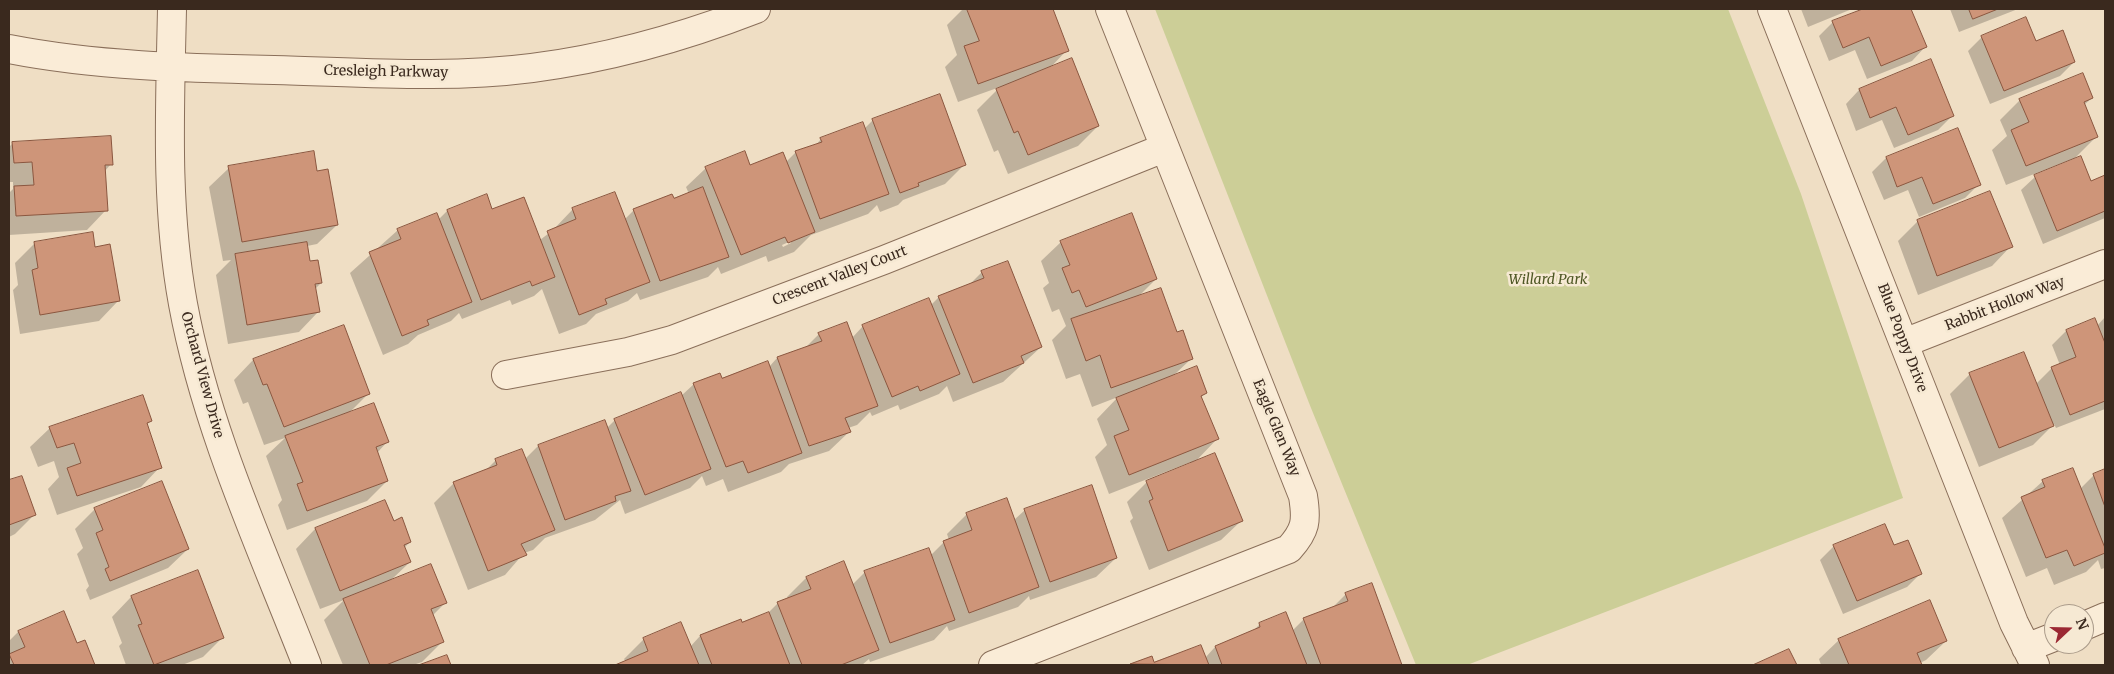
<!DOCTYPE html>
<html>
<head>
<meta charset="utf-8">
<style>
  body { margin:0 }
  #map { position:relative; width:2114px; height:674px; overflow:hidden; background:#efdec4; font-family:Merriweather,serif }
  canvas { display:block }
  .frame { position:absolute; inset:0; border:10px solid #3a291e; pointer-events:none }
  .north { position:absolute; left:2044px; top:604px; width:50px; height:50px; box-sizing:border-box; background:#f6e9d3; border:1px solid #ab9c8b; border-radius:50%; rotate:69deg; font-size:14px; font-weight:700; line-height:20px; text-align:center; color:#3a291e }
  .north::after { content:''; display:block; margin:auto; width:18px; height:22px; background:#9b2833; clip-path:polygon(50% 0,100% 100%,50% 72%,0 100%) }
</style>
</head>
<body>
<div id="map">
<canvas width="2114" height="674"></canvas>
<div class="frame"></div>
<div class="north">N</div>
</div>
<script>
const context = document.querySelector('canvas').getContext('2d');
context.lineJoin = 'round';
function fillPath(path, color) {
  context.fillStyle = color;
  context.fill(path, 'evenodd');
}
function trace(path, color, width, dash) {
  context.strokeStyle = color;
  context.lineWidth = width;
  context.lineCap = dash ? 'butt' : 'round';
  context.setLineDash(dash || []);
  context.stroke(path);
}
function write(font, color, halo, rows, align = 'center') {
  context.font = font + ' Merriweather,serif';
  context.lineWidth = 5;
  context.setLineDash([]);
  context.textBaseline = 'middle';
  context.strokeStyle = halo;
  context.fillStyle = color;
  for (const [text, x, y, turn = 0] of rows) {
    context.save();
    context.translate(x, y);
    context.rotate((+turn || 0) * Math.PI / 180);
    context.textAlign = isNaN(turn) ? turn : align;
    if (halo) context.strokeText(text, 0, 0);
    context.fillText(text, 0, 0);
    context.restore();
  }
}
const green = new Path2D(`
  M1155 9H1728L1801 194 1903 498 1467 665H1416L1311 408Z`);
const shadow = new Path2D(`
  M963 9H1052L1067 50 1048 70 1098 126 1078 146 1008 174 998 150 994 152 977 110 1000 87 958 102 945 67 957 55 947 25Z
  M1801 9H1852L1808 27Z
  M1866 9H1910L1925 47 1912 61 1867 79 1855 50 1829 61 1819 36 1833 22Z
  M1950 9H2018L1959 32Z
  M1982 37 2035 42 2074 62 2060 76 1990 104 1968 51Z
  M1859 90 1952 116 1938 130 1894 148 1882 120 1856 131 1846 104Z
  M939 96 965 164 945 184 903 200 898 205 880 212 877 205 868 214 811 235 794 252 768 262 766 256 721 274 718 267 708 277 640 300 637 293 628 301 596 314 586 324 559 334 542 289 534 296 512 305 510 300 462 319 459 313 451 321 418 335 408 344 383 355 350 273 398 230 438 220 447 211H492L540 240 553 230 573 209 624 220 634 210 689 194 686 187 706 168 785 163 796 152 815 146 821 139 864 129 873 120ZM791 241V243L783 247 782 245Z
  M2092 98 2084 105 2096 137 2075 158 2006 185 1992 150 2007 136 2000 120 2020 100Z
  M1957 129 1979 184 1965 198 1919 217 1908 190 1884 200 1872 172 1886 158Z
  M13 143 111 164 104 172 106 210 87 230 9 235V193L13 189V182H9V147Z
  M2080 158 2090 183 2105 176V218L2043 244 2021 190 2035 177Z
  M229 168 316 172 337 225 317 244 307 246 309 263 321 283 315 289 318 312 299 332 228 344 216 275 231 260 223 261 209 187Z
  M1918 221 2011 246 1992 266 1918 295 1898 241Z
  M1061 242 1156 279 1138 297 1176 334 1191 359 1173 376 1206 393 1200 398 1217 439 1194 463 1241 521 1221 540 1149 570 1130 521 1133 518 1127 502 1147 482 1191 464V462L1109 494 1095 457 1107 445 1097 419 1118 397 1092 407 1080 374 1066 379 1052 340 1066 326 1059 309 1052 312 1043 288 1049 283 1041 261Z
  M34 244 94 248 118 301 99 321 20 334 13 290 18 285 15 263Z
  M982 272 1041 347 1003 382 953 402 947 386 939 394 900 410 898 405 872 416 870 412 857 425 848 428 849 432 829 451 789 464 781 472 728 492 723 479 706 486 702 476 690 488 625 514 620 500 595 520 545 538 533 550 524 553 505 575 468 590 434 503 453 484 485 471 496 460 525 459 538 446 605 422 607 428 615 420 681 396 694 384 722 380 769 367 777 358 804 349 819 334 852 338 863 326 931 305 939 297 969 285Z
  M2105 317V409L2056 428 2054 424 2033 445 1979 467 1950 394 1969 375 2024 354 2036 384 2052 368 2060 365 2052 345 2066 331 2095 320 2097 326Z
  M343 326 368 394 348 414 387 442 377 453 387 481 367 501 287 530 278 505 282 500 266 456 285 438 264 445 248 402 243 404 234 380 253 360Z
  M151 421 146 425 160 467 141 487 57 515 48 489 59 477 54 461 38 467 30 447 50 428Z
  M2105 471V568L2101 569 2098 560 2086 572 2054 585 2047 568 2026 577 2002 518 2043 481 2080 489 2094 475Z
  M21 477 35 514 15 534 9 537V482Z
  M95 509 188 549 168 568 90 600 86 590 89 586 77 554 83 548 75 529Z
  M1025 510 1116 558 1096 577 1030 600 1029 596 1018 607 949 631 947 626 934 640 870 662 869 659 862 665H617L626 662 624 659 644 639 690 647 700 636 740 621 741 624 768 613 778 603 788 600 787 597 806 578 852 585 865 572 931 555 944 542 949 540 947 534 967 514 1014 520Z
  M393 522 410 542 404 548 410 562 390 581 445 603 432 616 442 642 422 662 413 665H343L324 620 344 600 320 609 296 549 315 529Z
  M1834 546 1894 547 1921 573 1907 587 1843 614 1820 560Z
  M1371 585 1401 665H1131L1151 658 1154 664 1205 658 1215 647 1252 632 1260 624 1292 631 1304 619 1331 609 1346 594Z
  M131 597 223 637 203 657 182 665H126L119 646 122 643 112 617Z
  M18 632 76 645 84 641 94 665H9V641Z
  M1839 640 1946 641 1926 660 1920 663V665H1821L1819 659Z`);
const building = new Path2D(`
  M967 9H1053L1069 51 978 84 964 46 979 41Z
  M1863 9H1911L1927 47 1881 66 1869 37 1843 48 1832 21Z
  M1969 9H1998L1973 19Z
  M2026 17 2036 41 2063 30 2075 62 2004 91 1981 36Z
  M1072 58 1099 126 1028 155 1018 131 1014 133 996 89Z
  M1931 59 1954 116 1908 135 1896 107 1870 118 1859 89Z
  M2083 73 2093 98 2084 102 2098 137 2026 166 2011 130 2029 122 2019 99Z
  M940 94 966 165 918 183 919 186 900 193 872 119Z
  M863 122 889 194 820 219 795 151 822 142 820 138Z
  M1958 128 1981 185 1933 204 1922 177 1897 187 1886 157Z
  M111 136 113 165H105L108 211 16 216 14 186 34 185 32 162 14 163 12 142Z
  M314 151 317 171 328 169 338 225 242 242 228 166Z
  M745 151 750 165 783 152 815 232 788 243 785 237 741 255 705 167Z
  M2081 156 2091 181 2105 175V211L2057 231 2034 175Z
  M703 187 729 257 660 281 633 209 672 194 674 198Z
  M1990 191 2013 247 1937 276 1917 220Z
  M615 192 650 282 605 299 607 304 579 315 547 231 576 219 572 208Z
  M487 194 492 209 524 197 555 277 532 286 530 281 481 300 447 210Z
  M437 213 472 302 427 320 429 325 402 336 369 252 401 239 397 229Z
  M1132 213 1157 279 1086 307 1079 290 1072 293 1062 268 1070 265 1060 241Z
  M93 232 95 247 110 244 120 301 40 315 32 270 38 268 34 242Z
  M307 242 310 261 318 260 322 283 315 284 320 312 247 325 235 254Z
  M1008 261 1042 347 1021 356 1024 363 973 383 938 296 984 278 981 271Z
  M1161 288 1177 332 1183 330 1193 359 1111 388 1100 355 1086 361 1071 319Z
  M929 298 960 374 920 391 918 386 892 397 862 325Z
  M2095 318 2105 343V401L2070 415 2051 367 2076 357 2066 330Z
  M847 322 878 406 845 418 851 432 809 446 777 357 822 341 818 333Z
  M344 325 370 394 284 427 267 384 263 385 253 359Z
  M2024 352 2054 426 1999 448 1969 373Z
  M768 361 802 453 748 473 743 461 726 467 693 383 720 373 722 378Z
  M1197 366 1207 393 1201 396 1219 439 1129 475 1114 436 1129 430 1116 398Z
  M681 392 711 469 645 495 614 419Z
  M143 395 152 421 147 423 162 468 77 496 67 468 81 463 74 443 57 448 49 427Z
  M374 403 389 442 376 447 388 481 307 511 297 484 303 482 285 436Z
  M605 420 631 491 615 496 616 501 565 520 538 445Z
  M522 449 555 530 521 544 527 555 488 571 453 482 497 465 495 459Z
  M1215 453 1243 521 1168 551 1149 501 1153 499 1146 481Z
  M2073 468 2105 548V553L2074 566 2067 550 2046 558 2021 497 2045 487 2042 480Z
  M2105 469V507L2093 474Z
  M22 476 36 515 9 525V480Z
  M162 481 189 549 110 581 105 569 109 567 96 533 103 530 94 508Z
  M1092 485 1117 558 1050 582 1024 509Z
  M1007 498 1039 587 969 613 943 541 972 530 966 513Z
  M385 500 394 521 402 517 411 542 404 545 411 562 340 591 315 528Z
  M1885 524 1894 545 1908 540 1922 574 1857 601 1833 545Z
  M929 548 955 620 890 643 864 571Z
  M844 561 879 650 841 665H802L777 602 811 589 806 577Z
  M431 564 447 603 431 609 444 642 386 665H370L343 599Z
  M198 570 224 638 154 665 138 625 142 624 131 596Z
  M1372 583 1402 665H1321L1303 618 1348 601 1345 593Z
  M1930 600 1947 641 1917 653 1922 665H1849L1838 639Z
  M64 611 77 643 85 640 95 665H14L9 654 25 647 18 631Z
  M769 612 790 665H712L700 635 741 619 742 622Z
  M1286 612 1307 665H1222L1215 646 1260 627 1259 623Z
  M681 622 699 665H615L648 651 643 638Z
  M1201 645 1209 665 1130 664 1152 656 1154 662Z
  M1789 649 1797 665H1753Z
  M447 655 451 665H419Z`);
const minor = new Path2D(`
  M172 9C170 107 165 206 183 304 206 429 261 547 307 665
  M1772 9 2014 623 2035 665
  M9 49C96 66 185 68 274 70 359 72 447 79 532 68 610 58 684 37 756 9
  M1904 343 2105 264
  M506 375 628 352 672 340 884 260 1164 148
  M2084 626 2105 617
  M2026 648 2054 637
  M993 665 1289 549C1306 530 1307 521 1303 496L1110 9`);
const streetNames = [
  ["Cresleigh Parkway",386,72,1],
  ["Crescent Valley Court",840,276,-21],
  ["Rabbit Hollow Way",2005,304,-21],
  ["Blue Poppy Drive",1902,338,69],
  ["Orchard View Drive",202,375,75],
  ["Eagle Glen Way",1276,428,68]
];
const parkNames = [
  ["Willard Park",1548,280]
];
fillPath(green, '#ccce97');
fillPath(shadow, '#0003');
fillPath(building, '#ce9579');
trace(building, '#8a563f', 1);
trace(minor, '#8a6f5a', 30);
trace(minor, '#faecd7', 28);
write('14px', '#3a291e', '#f6e9d3', streetNames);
write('italic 14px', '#4e5724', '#f6e9d3', parkNames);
</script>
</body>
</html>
